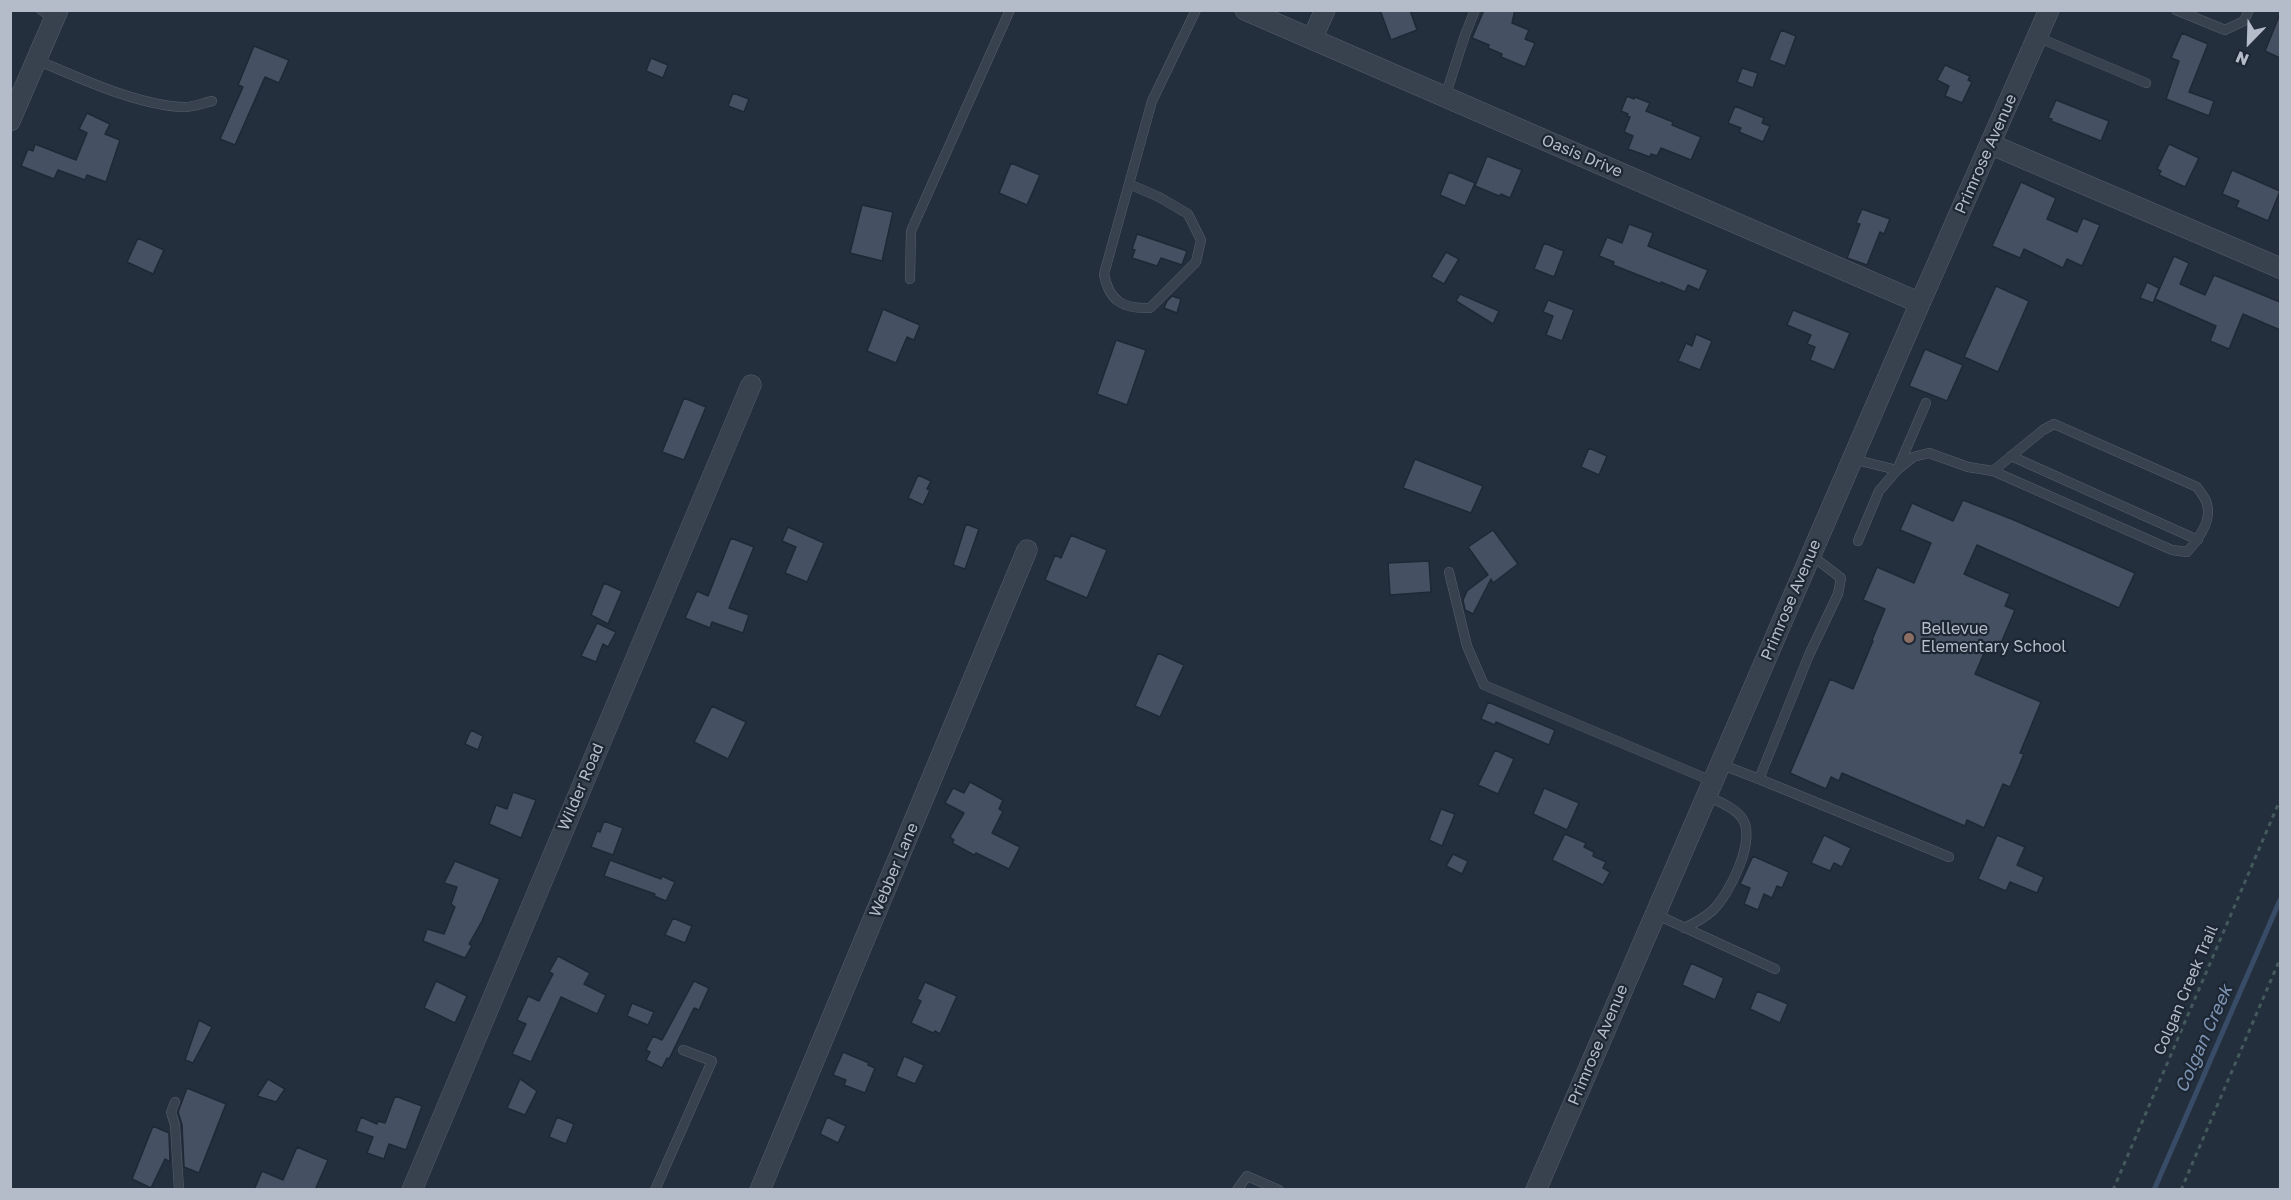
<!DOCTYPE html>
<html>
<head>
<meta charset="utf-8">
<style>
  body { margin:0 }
  #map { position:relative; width:2291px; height:1200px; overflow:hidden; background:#242f3e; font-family:"Golos Text",sans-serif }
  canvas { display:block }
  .frame { position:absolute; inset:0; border:12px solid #b4bcc9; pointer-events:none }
  .north { position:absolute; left:2219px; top:12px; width:60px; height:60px; -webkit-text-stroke:4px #1d2633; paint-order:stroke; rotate:203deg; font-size:16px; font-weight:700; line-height:24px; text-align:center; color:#b4bcc9 }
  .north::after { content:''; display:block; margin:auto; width:21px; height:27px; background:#b4bcc9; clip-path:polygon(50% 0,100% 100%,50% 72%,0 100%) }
</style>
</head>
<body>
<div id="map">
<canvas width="2291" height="1200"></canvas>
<div class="frame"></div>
<div class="north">N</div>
</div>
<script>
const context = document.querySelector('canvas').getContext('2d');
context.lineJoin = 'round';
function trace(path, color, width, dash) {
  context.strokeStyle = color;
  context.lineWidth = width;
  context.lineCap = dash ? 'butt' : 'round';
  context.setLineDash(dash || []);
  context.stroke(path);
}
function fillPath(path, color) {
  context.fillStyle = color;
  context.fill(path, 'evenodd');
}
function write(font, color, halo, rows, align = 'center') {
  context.font = font + ' "Golos Text",sans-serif';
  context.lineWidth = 4.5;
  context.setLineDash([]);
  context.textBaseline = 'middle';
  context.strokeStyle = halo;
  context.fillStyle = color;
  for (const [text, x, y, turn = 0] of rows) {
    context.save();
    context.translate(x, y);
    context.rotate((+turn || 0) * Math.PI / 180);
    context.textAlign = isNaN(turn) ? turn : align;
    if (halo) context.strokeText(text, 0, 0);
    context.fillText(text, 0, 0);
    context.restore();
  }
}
const stream = new Path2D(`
  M2154 1190 2280 900`);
const building = new Path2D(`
  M1380 10H1410L1417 30 1391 40Z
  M1484 10H1515L1512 23 1529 30 1525 39 1535 43 1525 67 1501 57 1502 54 1488 48 1489 45 1472 38Z
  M2280 14V58L2265 51Z
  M1781 30 1796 36 1785 66 1769 60Z
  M2182 33 2208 44 2189 92 2214 101 2209 116 2166 99 2179 61 2171 58Z
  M254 46 289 60 279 83 265 77 235 145 220 139 243 87 238 85Z
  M651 58 668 65 663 78 646 71Z
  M1945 65 1970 76 1968 80 1972 82 1962 103 1945 96 1949 86 1937 80Z
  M1742 68 1758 73 1753 88 1737 82Z
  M733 93 749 99 744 112 728 106Z
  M1627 96 1634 99 1635 97 1650 103 1646 111 1673 122 1672 125 1701 137 1691 160 1661 148 1657 156 1651 154 1650 157 1628 149 1633 136 1624 132 1630 117 1627 116 1628 114 1621 111Z
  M2056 100 2109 121 2101 141 2051 121 2052 119 2048 118Z
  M1735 106 1764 118 1762 123 1770 126 1763 142 1739 132 1741 128 1728 123Z
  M87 113 110 124 105 134 120 140 106 182 87 175 85 180 58 170 54 179 21 166 28 149 33 151 35 144 76 160 87 133 79 129Z
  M2169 144 2199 158 2185 187 2159 175 2161 171 2157 169Z
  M1487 156 1522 170 1510 198 1501 194 1499 196 1475 186Z
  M1011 163 1040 175 1027 205 999 193Z
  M2232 170 2280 191 2268 221 2236 207 2239 201 2222 194Z
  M1449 172 1475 183 1465 206 1440 195Z
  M2021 182 2056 198 2047 219 2077 232 2083 218 2100 225 2082 266 2067 259 2063 268 2024 249 2020 258 1992 246Z
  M862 205 893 212 882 261 850 253Z
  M1862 209 1890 219 1884 234 1880 232 1867 265 1847 258 1860 224 1856 223Z
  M1629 224 1653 233 1648 246 1708 270 1699 290 1688 285 1685 292 1661 282V284L1613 265 1614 262 1599 256 1607 237 1622 243Z
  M1137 234 1187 251 1182 265 1161 258 1157 266 1132 258 1135 250 1132 249Z
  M138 238 164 250 153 274 127 262Z
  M1544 243 1564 251 1554 277 1534 269Z
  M1446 252 1459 259 1444 284 1431 277Z
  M2174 256 2189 263 2180 284 2205 295 2214 275 2280 302V330L2243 314 2229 349 2210 341 2216 326 2155 299Z
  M2147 282 2159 288 2153 303 2140 298Z
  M1996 286 2029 301 1998 372 1964 357Z
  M1460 294 1499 311 1493 324 1456 301Z
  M1172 296 1181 299 1177 313 1164 308 1167 301Z
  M1548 300 1574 310 1562 341 1546 335 1553 316 1543 312Z
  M883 309 920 325 914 340 907 337 896 363 867 351Z
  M1793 310 1850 333 1834 370 1810 360 1815 347 1807 344 1811 335 1787 325Z
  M1696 334 1712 341 1700 370 1678 361 1686 343 1692 346Z
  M1116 340 1146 350 1127 405 1097 394Z
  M1925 349 1963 365 1947 401 1909 386Z
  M684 398 706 407 684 460 662 452Z
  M1589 448 1607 456 1599 475 1581 467Z
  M1415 459 1483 486 1471 513 1403 488Z
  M918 475 931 481 927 489 930 490 923 505 908 498Z
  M1963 500 2014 520 2135 573 2119 608 1977 545 1964 574 2010 594 2005 606 2015 610 1999 648 1988 644 1975 674 2041 702 2020 753 2024 754 2010 787 2003 784 1984 828 1967 820 1965 826 1842 773 1839 781 1831 777 1826 789 1790 773 1830 679 1853 689 1873 641 1872 640 1885 609 1863 600 1877 567 1914 583 1931 543 1900 530 1912 503 1953 521Z
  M966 524 979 529 965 569 953 565Z
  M788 527 824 543 807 582 785 573 796 547 782 541Z
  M1493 530 1518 564 1493 583 1491 579 1473 614 1465 610 1463 600 1467 591 1488 575 1468 547Z
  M1071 535 1107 550 1087 598 1045 580 1055 555 1061 558Z
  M731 538 754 547 729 608 749 615 743 633 712 622 710 628 685 618 697 591 708 596Z
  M1429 561 1431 592 1390 595 1388 563Z
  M604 583 622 591 608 624 591 615Z
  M597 623 616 632 608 647 603 644 596 662 581 656Z
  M1158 653 1184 665 1160 717 1135 706Z
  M1488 702 1555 730 1549 745 1496 722 1495 725 1481 719Z
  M712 706 746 722 728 759 694 742Z
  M471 730 483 736 478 750 465 744Z
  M1495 750 1514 759 1498 794 1478 785Z
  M970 782 1003 800 999 809 1003 811 992 833 1020 847 1009 869 976 853 974 855 952 843 954 840 950 837 964 813 945 803 953 788 964 793Z
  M1544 788 1579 803 1567 830 1533 814Z
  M513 792 536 800 521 838 489 824 496 805 507 809Z
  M1441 809 1455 814 1442 846 1429 840Z
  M604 821 623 828 613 855 591 847 597 831 600 832Z
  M1565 834 1586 843 1584 847 1594 852 1593 856 1606 862 1603 868 1610 872 1603 885 1552 860Z
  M1824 835 1851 848 1842 867 1834 863 1830 871 1811 863Z
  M1997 835 2025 847 2017 865 2044 877 2037 893 2010 882 2006 891 1978 879Z
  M1453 854 1468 861 1462 874 1446 866Z
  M1753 856 1789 872 1782 888 1777 886 1772 898 1764 894 1758 910 1744 904 1750 888 1740 884Z
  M610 860 661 879 662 876 675 882 666 901 654 896 655 894 604 876Z
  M455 861 500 879 482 921 469 944 472 946 465 958 423 941 427 929 444 934 455 907 451 904 457 887 444 883Z
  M673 918 692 926 685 943 665 935Z
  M558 956 590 973 584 984 606 995 597 1014 561 997 531 1062 512 1054 526 1024 517 1020 528 996 539 1001 553 974 549 972Z
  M1691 963 1724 978 1715 1000 1682 985Z
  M436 981 467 996 455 1023 424 1008Z
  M694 981 709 988 699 1010 694 1008 669 1059 667 1058 662 1068 646 1060 650 1052 646 1050 653 1036 662 1040Z
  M925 982 957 996 940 1034 935 1031 933 1033 911 1023 921 1001 917 999Z
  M1757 991 1788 1004 1780 1023 1750 1009Z
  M632 1003 654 1012 648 1025 627 1016Z
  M199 1020 212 1027 193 1063 185 1060Z
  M843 1052 869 1063 868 1065 875 1068 865 1093 844 1085 846 1080 833 1075Z
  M904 1056 924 1065 915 1084 896 1076Z
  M268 1079 285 1089 276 1102 257 1096Z
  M520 1079 537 1091 525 1115 507 1108Z
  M187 1088 226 1104 199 1173 184 1167 182 1125 178 1112Z
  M395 1096 422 1106 406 1150 389 1144 384 1159 367 1153 373 1137 356 1131 361 1117 377 1124 378 1121 385 1123Z
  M557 1117 574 1124 566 1144 549 1137Z
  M827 1117 846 1126 838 1143 820 1134Z
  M153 1126 169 1133 170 1162 165 1159 151 1188 132 1179Z
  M297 1147 328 1160 315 1190H254L262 1171 283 1180Z`);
const path = new Path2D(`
  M2113 1190 2280 800
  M2181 1190 2280 959`);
const lane = new Path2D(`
  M41 10 54 19
  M2176 10 2225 30 2244 21 2249 10
  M2037 37 2146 83
  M37 60C79 78 139 106 185 107 193 107 203 103 212 101
  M1445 97 1465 35 1475 10
  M1129 184 1159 197 1188 214 1201 240 1196 262 1150 308C1123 309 1109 301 1104 274L1152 101 1196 10
  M910 279 911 231 1010 10
  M2011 456 2198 540
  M1852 459 1897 470 1913 457 1929 453 1968 467 1993 471 2172 550 2187 552C2197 541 2212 521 2207 504 2206 498 2200 492 2197 487L2054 424 2043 430 1993 471
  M1858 541 1879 491 1897 470 1926 403
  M1449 572 1467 646 1484 685 1712 781
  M1720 764 1759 779 1809 655 1838 594 1841 578 1811 555
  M1759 779 1949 857
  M1655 914 1775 969
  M1684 928C1695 923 1703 919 1712 911 1729 895 1757 840 1742 818 1734 807 1718 801 1706 796
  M175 1102 171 1112 175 1125 179 1190
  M655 1190 712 1061 683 1050
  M1237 1190 1247 1176 1279 1190`);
const street = new Path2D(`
  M1245 10 1920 303
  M1312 39 1325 10
  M10 121 58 10
  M1990 144 2280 268
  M412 1190 751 385
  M760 1190 1027 550
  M1536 1190 1920 303 2049 10`);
const markers = [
  [1909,638,6,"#8d6e63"]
];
const streetNames = [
  ["Primrose Avenue",1986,154,-66],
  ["Oasis Drive",1582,156,23],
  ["Primrose Avenue",1791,600,-67],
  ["Wilder Road",581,787,-67],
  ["Webber Lane",894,870,-67],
  ["Colgan Creek Trail",2186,990,-67],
  ["Primrose Avenue",1598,1045,-67]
];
const poiNames = [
  ["Bellevue",1921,629],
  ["Elementary School",1921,647]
];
const waterNames = [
  ["Colgan Creek",2204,1039,-66]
];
trace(stream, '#394c67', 5);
fillPath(building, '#455162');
trace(building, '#1f2835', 1.5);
trace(lane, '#565f6c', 10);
trace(street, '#565f6c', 21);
trace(path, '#44595c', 3, [4.5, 4.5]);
trace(lane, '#38414e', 9);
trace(street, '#38414e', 20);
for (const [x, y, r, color] of markers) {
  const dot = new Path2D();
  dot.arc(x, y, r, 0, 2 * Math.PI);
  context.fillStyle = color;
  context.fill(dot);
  trace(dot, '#1d2633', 2);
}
write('16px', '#b4bcc9', '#1d2633', streetNames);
write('16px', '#b4bcc9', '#1d2633', poiNames, 'left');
write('italic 18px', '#7c92b1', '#1d2633', waterNames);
</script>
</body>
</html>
